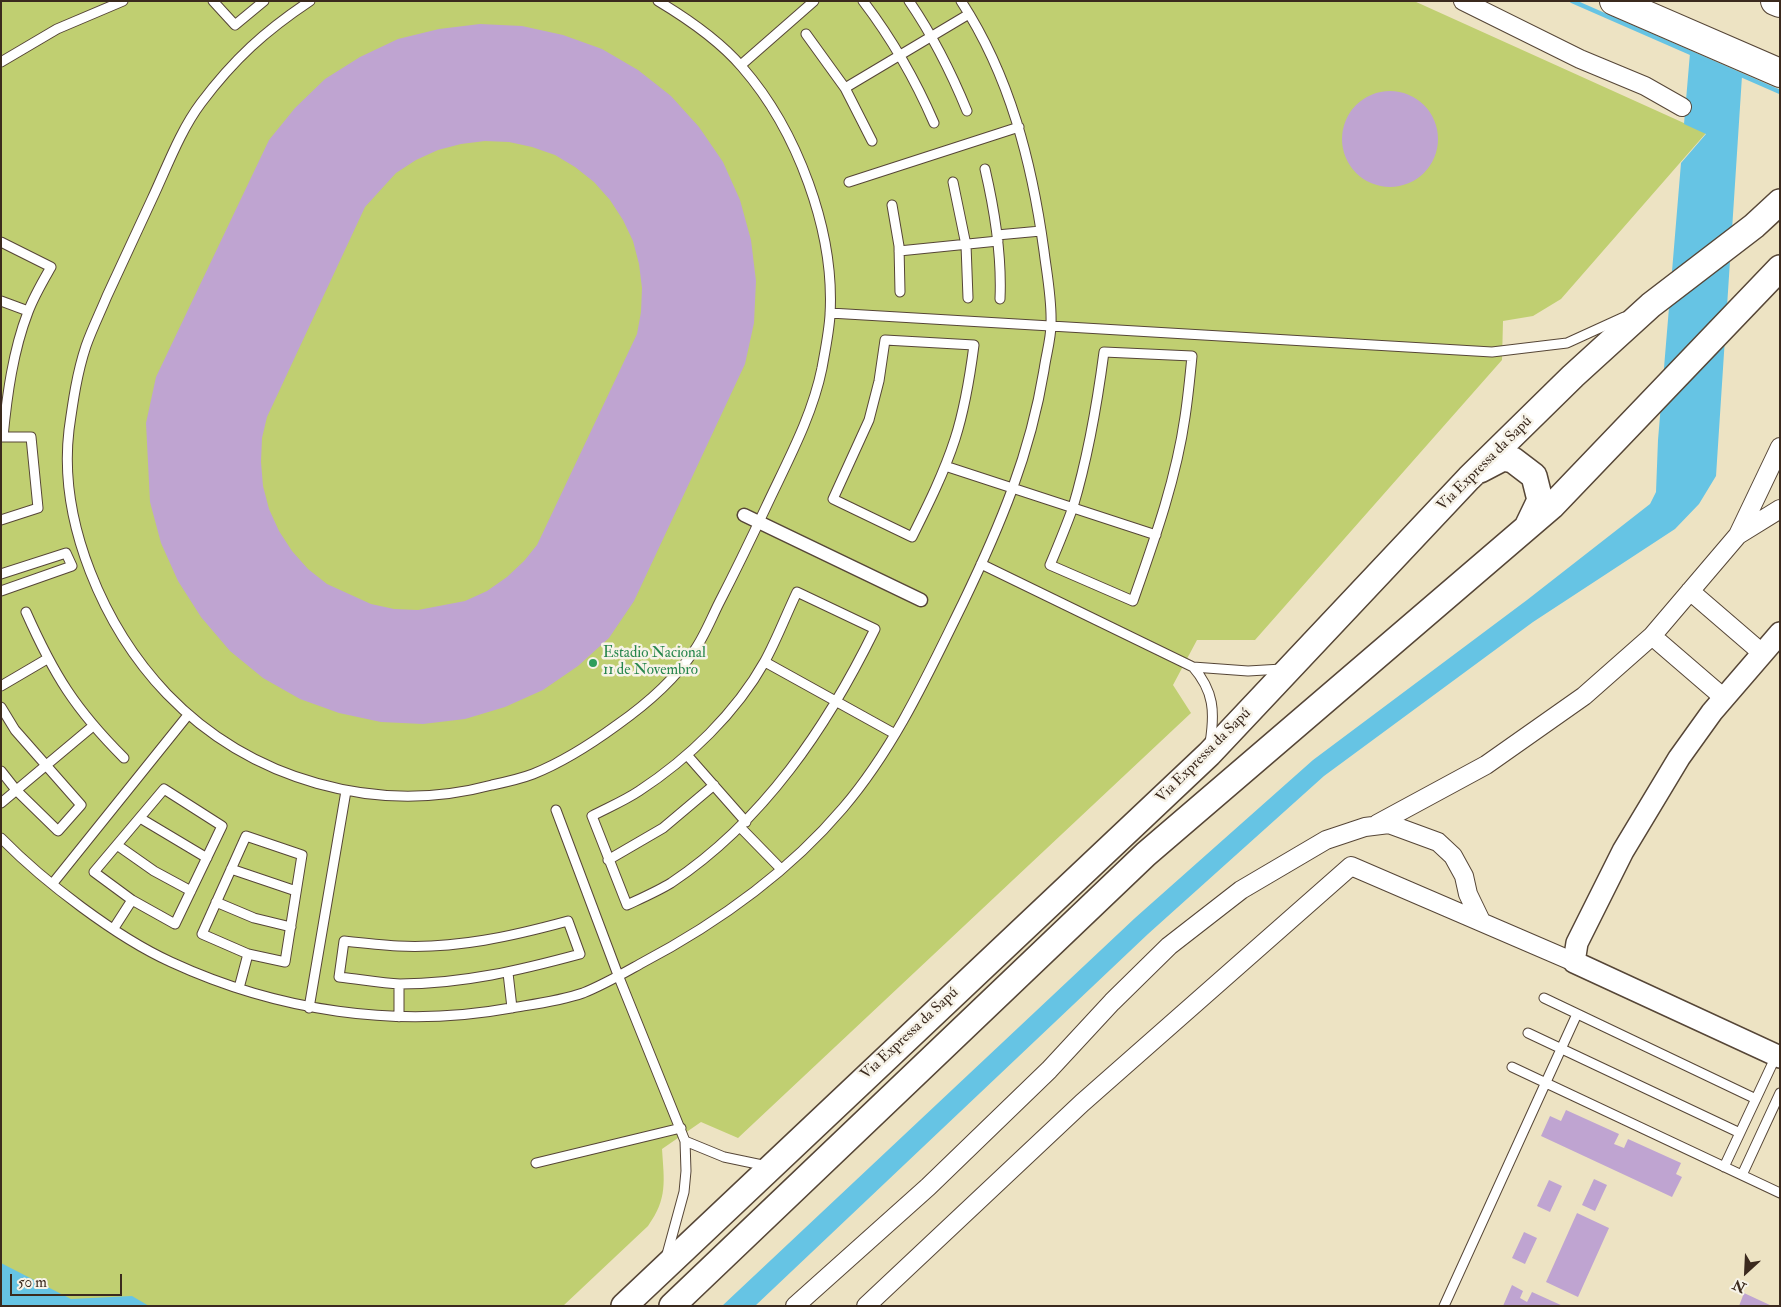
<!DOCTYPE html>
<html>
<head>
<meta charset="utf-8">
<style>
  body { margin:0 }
  #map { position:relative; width:1781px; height:1307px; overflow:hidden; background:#ede3c3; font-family:"IM FELL Double Pica",serif }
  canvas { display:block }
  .frame { position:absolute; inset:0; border:2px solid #3b2a1e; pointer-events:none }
  .north { position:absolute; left:1721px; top:1247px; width:50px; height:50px; -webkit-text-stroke:4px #f7f3e8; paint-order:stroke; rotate:205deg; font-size:14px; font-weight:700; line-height:20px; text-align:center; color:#3b2a1e }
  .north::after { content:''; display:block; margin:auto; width:18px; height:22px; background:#3b2a1e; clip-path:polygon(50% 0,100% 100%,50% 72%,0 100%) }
  .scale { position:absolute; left:10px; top:1274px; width:112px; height:22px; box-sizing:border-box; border:2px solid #3b2a1e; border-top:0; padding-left:6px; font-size:15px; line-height:18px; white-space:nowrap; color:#3b2a1e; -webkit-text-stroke:4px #f7f3e8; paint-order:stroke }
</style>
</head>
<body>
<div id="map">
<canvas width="1781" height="1307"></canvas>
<div class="frame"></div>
<div class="north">N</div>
<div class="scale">50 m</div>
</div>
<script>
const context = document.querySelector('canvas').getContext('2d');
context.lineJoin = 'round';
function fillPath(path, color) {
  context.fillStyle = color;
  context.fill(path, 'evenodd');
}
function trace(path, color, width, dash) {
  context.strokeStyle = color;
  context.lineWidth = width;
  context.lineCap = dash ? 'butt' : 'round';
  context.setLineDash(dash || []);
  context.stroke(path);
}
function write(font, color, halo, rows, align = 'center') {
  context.font = font + ' "IM FELL Double Pica",serif';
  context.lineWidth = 5;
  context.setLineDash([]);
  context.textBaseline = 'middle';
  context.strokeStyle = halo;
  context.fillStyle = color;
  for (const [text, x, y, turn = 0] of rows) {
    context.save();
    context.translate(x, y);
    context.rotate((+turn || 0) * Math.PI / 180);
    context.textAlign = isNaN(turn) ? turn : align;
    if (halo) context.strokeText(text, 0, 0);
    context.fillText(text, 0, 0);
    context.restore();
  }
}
const green = new Path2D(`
  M1 1H1414L1706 133 1561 299 1533 316 1503 321 1502 360 1255 640H1197L1173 685 1191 713 738 1138 701 1122 662 1149C664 1181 668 1198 648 1226L563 1306H1Z`);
const water = new Path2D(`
  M1690 53 1742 76 1716 476 1699 504 1675 529 1533 622 1324 776 1148 934 755 1306H722L1135 918 1313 760 1527 600 1650 504 1656 492 1658 440 1681 163 1706 134 1684 124Z
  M1 1263 71 1299 132 1296 149 1306H1Z`);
const stream = new Path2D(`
  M1572 1 1780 92`);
const building = new Path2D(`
  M480 24 522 26 563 35 602 49 638 70 671 96 699 127 723 162 740 200 751 240 756 281 754 323 745 364 634 601 609 638 578 666 543 690 505 707 465 719 423 724 381 722 339 713 300 699 263 678 230 651 201 617 178 581 161 543 150 502 146 423 156 377 269 140 295 108 325 79 360 57 398 39 439 29ZM485 141 509 142 532 147 555 155 575 167 594 182 610 200 623 220 633 241 639 264 642 288 641 312 637 334 537 545 524 561 507 577 487 591 465 601 418 610 394 609 371 604 327 584 308 569 292 551 279 531 269 509 263 486 261 462 262 438 267 417 365 207 396 173 416 160 438 150 461 144Z
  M1342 139a48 48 0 1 1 96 0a48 48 0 1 1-96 0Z
  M1566 1110 1619 1134 1614 1144 1624 1148 1628 1139 1681 1163 1676 1174 1682 1177 1672 1197 1541 1136 1550 1116 1561 1121Z
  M1594 1179 1607 1185 1595 1211 1582 1205Z
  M1549 1180 1562 1186 1550 1212 1537 1206Z
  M1577 1213 1609 1228 1578 1297 1546 1282Z
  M1524 1232 1537 1238 1525 1264 1512 1258Z
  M1512 1285 1523 1291 1520 1298 1527 1302 1532 1292 1563 1306H1503Z
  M1744 1293 1772 1306H1739Z`);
const service = new Path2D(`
  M213 1 235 25 264 1
  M310 1C265 31 234 59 201 103 180 131 167 167 152 199 137 231 122 264 107 296 100 313 92 329 86 346 77 373 73 401 69 430 58 522 104 628 167 694 250 780 376 816 492 785 506 782 520 779 533 774 563 762 591 744 617 725 644 706 675 679 694 651 704 637 711 619 719 603 735 572 751 539 766 507 787 462 812 417 822 368 825 351 829 332 830 315 835 231 797 130 742 67 719 40 688 19 658 1
  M863 1C892 39 915 79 934 123
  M909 1C933 36 951 72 967 111
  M806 34 845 88 872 141
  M1 62 57 29 123 1
  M741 65 814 1
  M845 88 969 14
  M985 169C995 212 1002 255 1000 299
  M849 182 1019 127
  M953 182 966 245 968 298
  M892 205 899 246 900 292
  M997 235 1041 231
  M1 242 51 267C43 281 34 296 28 312 13 351 7 395 3 437
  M899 251 998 241
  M1 301 28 311
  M830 313 1492 352 1567 343 1624 317
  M885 340 974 345C970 376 965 408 955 439 944 473 928 505 912 537L833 499 869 420 879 381Z
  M1104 352 1192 356C1190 377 1188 397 1185 417 1176 480 1154 541 1133 601L1050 565C1058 546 1066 527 1073 507 1088 457 1097 405 1104 352Z
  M1 437H31L38 508 1 520
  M945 466 1156 535
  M981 564 1193 667 1248 671 1282 669
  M1 574 66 553 72 566 1 591
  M797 592 875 629C827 727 764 821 671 883 658 891 642 898 627 905L592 816C607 808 624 801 639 791 688 759 736 713 765 661 777 639 786 615 797 592Z
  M26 612C54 675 75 709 124 758
  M765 662 895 734
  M1193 667C1214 691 1215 712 1210 743
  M1 686 47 659
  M1 707 15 730 81 805 58 831 16 790 1 771
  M687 755 746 822
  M164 789 222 826 175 924 132 900 94 872Z
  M1 803 93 726
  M556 810 618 975 685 1141 686 1171 684 1192 666 1258
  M140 818 207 858
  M740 827 781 869
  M246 836 302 855 285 962 248 954 202 934Z
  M1 838C43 881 116 937 171 962 277 1011 397 1029 511 1008 535 1004 560 1001 583 993 603 985 622 974 640 964 716 924 787 874 843 808 895 747 928 674 963 603 1000 526 1030 455 1044 370 1046 355 1051 339 1051 324 1052 300 1047 275 1044 251 1032 163 1010 76 961 1
  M117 845 154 871 191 891
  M608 860 663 828 714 785
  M231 869 296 891
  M53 883 188 715
  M216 902 254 918 291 927
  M568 921 580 954C521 970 462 984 400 984 380 983 359 979 339 977L344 941C362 943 380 945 398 946 456 949 513 936 568 921Z
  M114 928 132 900
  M508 973 512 1008
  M239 988 248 954
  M1544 998 1756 1099
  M309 1008 346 791
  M399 1017V984
  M1528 1033 1740 1133
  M1512 1067 1780 1193
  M685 1141 724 1157 767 1166
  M536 1163 681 1128
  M1724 1167 1776 1056
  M1742 1175 1780 1093
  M1444 1306 1577 1014`);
const pedestrian = new Path2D(`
  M744 515 921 600`);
const minor = new Path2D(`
  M1463 1 1580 59 1645 86 1682 107
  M1738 535 1780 509
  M1690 591 1762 653
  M1652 636 1724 698
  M1377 824 1486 765 1584 696 1652 636 1738 535 1780 447
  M795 1306 928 1187 1049 1070 1112 1002 1169 946 1241 890 1326 840 1365 827 1389 824 1438 842 1453 856 1464 876 1468 894 1481 921
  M866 1306 1082 1103 1351 866 1574 962`);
const tertiary = new Path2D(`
  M1780 633 1712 712 1679 758 1623 851 1577 943 1574 962 1780 1057`);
const secondary = new Path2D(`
  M1480 470 1503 458 1513 460 1534 476 1540 500 1528 525
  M624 1306 1209 754 1469 478 1573 376 1651 305 1754 226 1780 202
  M672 1306 1146 854 1552 506 1780 268`);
const motorway = new Path2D(`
  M1614 1 1780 73
  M1775 1 1780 3`);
const markers = [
  [593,663,5,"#2e9e5b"]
];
const streetNames = [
  ["Via Expressa da Sapú",1485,464,-45],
  ["Via Expressa da Sapú",1204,756,-45],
  ["Via Expressa da Sapú",910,1034,-43]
];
const leisureNames = [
  ["Estadio Nacional",603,654],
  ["11 de Novembro",603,671]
];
fillPath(green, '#c0cf71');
fillPath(water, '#66c4e4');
trace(stream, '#66c4e4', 4.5);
fillPath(building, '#bfa4d1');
trace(service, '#564637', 11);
trace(pedestrian, '#564637', 15);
trace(minor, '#564637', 20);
trace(tertiary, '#564637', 24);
trace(secondary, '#564637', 28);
trace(motorway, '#564637', 30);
trace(service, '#fff', 9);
trace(pedestrian, '#fff', 12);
trace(minor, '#fff', 18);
trace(tertiary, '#fff', 21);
trace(secondary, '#fff', 25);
trace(motorway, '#fff', 28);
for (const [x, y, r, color] of markers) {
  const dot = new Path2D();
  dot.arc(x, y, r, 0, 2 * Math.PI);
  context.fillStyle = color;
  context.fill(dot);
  trace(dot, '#f7f3e8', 2);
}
write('15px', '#3b2a1e', '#f7f3e8', streetNames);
write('15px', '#27864d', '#f7f3e8', leisureNames, 'left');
</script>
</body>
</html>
